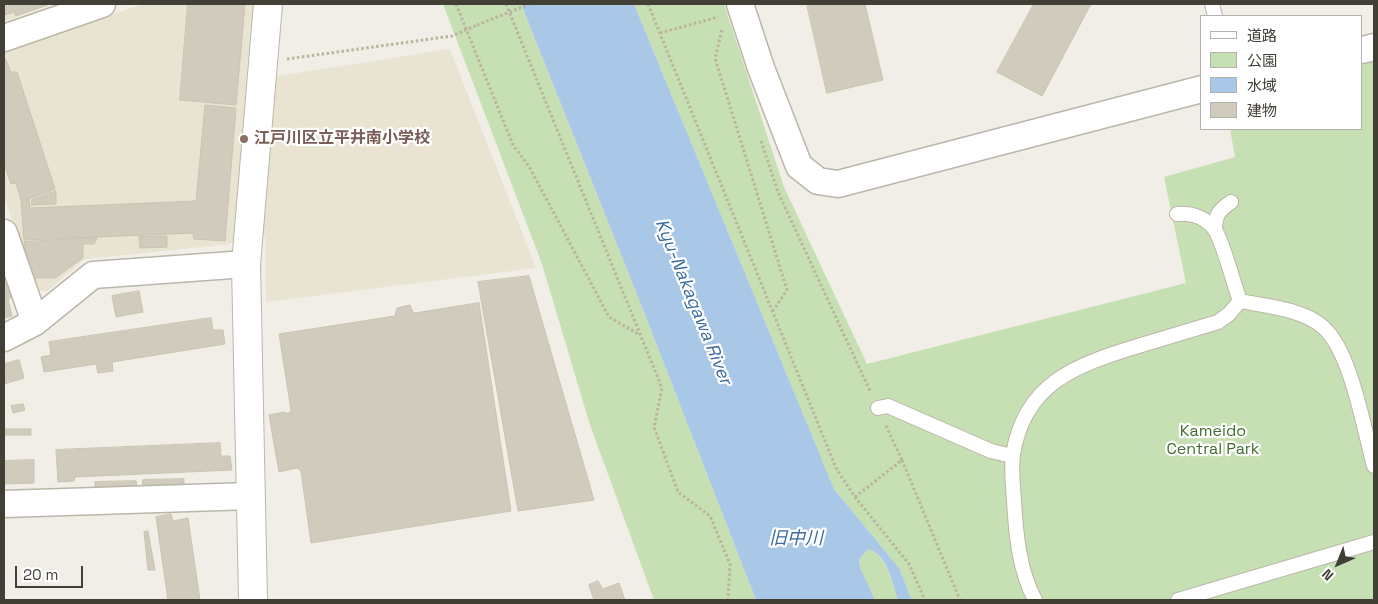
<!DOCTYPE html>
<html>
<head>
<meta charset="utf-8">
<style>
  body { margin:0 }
  #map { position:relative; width:1378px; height:604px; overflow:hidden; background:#f0eee6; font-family:"Space Grotesk","Noto Sans JP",sans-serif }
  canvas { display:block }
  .frame { position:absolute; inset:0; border:5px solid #423f36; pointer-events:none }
  .legend { position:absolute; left:1200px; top:15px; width:162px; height:115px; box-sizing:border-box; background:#fff; border:1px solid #b3b2af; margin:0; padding:6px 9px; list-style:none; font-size:15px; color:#423f36 }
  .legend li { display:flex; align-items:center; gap:10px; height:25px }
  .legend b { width:25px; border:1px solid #b3b2af }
  .north { position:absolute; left:1313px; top:539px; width:50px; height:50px; -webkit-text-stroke:4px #fff; paint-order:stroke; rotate:224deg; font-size:14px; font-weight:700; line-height:20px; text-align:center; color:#423f36 }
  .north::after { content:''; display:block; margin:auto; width:18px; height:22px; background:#423f36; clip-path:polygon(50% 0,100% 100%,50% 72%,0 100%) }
  .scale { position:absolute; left:15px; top:566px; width:68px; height:22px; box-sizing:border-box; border:2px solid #423f36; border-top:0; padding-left:6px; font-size:15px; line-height:18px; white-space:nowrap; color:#423f36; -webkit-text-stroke:4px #fff; paint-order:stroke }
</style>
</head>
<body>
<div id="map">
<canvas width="1378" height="604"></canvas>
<div class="frame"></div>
<ul class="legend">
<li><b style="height:6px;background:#fff"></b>道路</li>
<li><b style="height:14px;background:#c7e0b3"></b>公園</li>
<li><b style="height:14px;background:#a9c7e6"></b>水域</li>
<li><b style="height:14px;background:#d1cbbd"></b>建物</li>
</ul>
<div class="north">N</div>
<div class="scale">20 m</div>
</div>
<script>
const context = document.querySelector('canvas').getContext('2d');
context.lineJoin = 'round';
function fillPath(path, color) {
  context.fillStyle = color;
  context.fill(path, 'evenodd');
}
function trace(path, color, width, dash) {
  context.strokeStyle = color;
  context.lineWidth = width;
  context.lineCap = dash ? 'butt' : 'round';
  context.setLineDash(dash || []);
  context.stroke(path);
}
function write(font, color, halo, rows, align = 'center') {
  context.font = font + ' "Space Grotesk","Noto Sans JP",sans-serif';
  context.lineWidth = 4.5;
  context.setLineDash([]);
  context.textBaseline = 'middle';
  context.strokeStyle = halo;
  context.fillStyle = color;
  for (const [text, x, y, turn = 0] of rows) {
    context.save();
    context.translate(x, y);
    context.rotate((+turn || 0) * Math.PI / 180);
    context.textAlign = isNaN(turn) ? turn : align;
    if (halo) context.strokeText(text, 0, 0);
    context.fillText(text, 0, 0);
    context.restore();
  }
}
const education = new Path2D(`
  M4 4H53L4 21Z
  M144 4H253L246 81 450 49 536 268 266 302 265 237 237 238 230 244 85 259 46 292 34 289 4 196V49Z`);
const green = new Path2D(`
  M443 4H521L640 302 756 600H654L590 425 542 264Z
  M634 4H724L784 187 867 364 1186 283 1164 177 1235 157 1230 129H1362V58L1374 55V600H912L899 568 834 489Z
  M868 549C887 555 892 583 898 600H875L860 567 859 560Z`);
const water = new Path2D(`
  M521 4H634L834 489 899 568 912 600H898C892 583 888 555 868 549L859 560 860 567 875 600H756L640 302Z`);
const building = new Path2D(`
  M4 4H50L16 16 14 12 4 15Z
  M188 4H245L236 105 180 100Z
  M807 4H865L883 80 827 93Z
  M1034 4H1091L1042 96 997 72Z
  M6 60 11 72H17L55 189 29 199 30 208 196 201 205 105 236 108 225 241 194 239 193 233 24 240 21 200 16 183 11 184 4 163V61Z
  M56 191V204L31 205 32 200Z
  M164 236H167V247L140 248 139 237Z
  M97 238 94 244H83V258L55 278H30L24 242Z
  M529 276 594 500 518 511 478 282Z
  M4 282H7L12 297 8 299 12 316 4 318Z
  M139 291 143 312 116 317 112 296Z
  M479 303 511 511 311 543 301 471 297 468 279 472 269 415 284 412 288 414 291 410 279 334 395 316 397 308 410 305 413 313Z
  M211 318 213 330H223L225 344 112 362 113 371 98 373 96 364 44 372 41 357 51 355 49 342Z
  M19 360 24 378 4 384V364Z
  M23 404 25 410 13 413 11 406Z
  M4 429H31V435H4Z
  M220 443 221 456H230L232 470 75 477 74 481 58 482 56 450Z
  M34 460V483L4 484V461Z
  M184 479V484L142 486 143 480Z
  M136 481 137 486 95 487V482Z
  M171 514 173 521 188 518 200 600H168L156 517Z
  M148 531 155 570H148L144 532Z
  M598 581 603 589 619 583 625 600H594L589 585Z`);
const path = new Path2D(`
  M456 4 513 145 530 168 609 317 640 335
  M506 4 662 388 654 427 678 492 710 516 730 564 728 600
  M648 4 836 468 855 497 909 564 925 600
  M722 30 715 58 787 290 773 311
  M660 33 718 17
  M287 59 452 36 477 25
  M761 141 778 192 871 393
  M902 460 960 600
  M855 497 902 460 885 424`);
const service = new Path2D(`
  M1212 4 1215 16
  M1177 214C1191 213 1206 217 1215 230 1223 242 1234 285 1240 301
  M1215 230C1215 215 1219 210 1231 202
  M878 408 888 406 991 451 1012 456
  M1035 600C1019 570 1016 534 1014 501 1013 486 1011 469 1013 455 1024 383 1076 365 1138 346 1164 338 1191 330 1218 322L1229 314 1240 301C1266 306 1303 309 1323 327 1351 351 1364 430 1374 466
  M1178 600 1374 542`);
const minor = new Path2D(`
  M740 4 761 68 799 166 818 181 838 184 1202 89
  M4 38 102 4
  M1362 50 1374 47
  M4 233 35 322
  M4 338 35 322 93 275 246 264
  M4 504 251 496`);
const tertiary = new Path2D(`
  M253 600 246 264 268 4`);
const pathBridge = new Path2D(`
  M477 25 530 4`);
const markers = [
  [244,139,5,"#8d6e63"]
];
const educationNames = [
  ["江戸川区立平井南小学校",254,139]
];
const parkNames = [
  ["Kameido",1213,432],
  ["Central Park",1213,450]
];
const waterNames = [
  ["Kyu-Nakagawa River",693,302,68],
  ["旧中川",796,539]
];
fillPath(education, '#e8e4d1');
fillPath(green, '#c7e0b3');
fillPath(water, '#a9c7e6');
fillPath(building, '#d1cbbd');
trace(building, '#cac3b1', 1);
trace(service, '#bbb6aa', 16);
trace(minor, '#bbb6aa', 29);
trace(tertiary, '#bbb6aa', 30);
trace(path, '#bbb39d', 3, [2.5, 2.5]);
trace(service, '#fff', 14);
trace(minor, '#fff', 26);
trace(tertiary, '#fff', 28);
trace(pathBridge, '#bbb39d', 3, [2.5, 2.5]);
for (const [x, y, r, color] of markers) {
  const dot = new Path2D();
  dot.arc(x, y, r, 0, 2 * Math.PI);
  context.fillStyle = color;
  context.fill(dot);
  trace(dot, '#fff', 2);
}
write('bold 16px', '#785e54', '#fff', educationNames, 'left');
write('16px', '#416c31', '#fff', parkNames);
write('italic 18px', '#3d6ca0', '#fff', waterNames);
</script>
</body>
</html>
